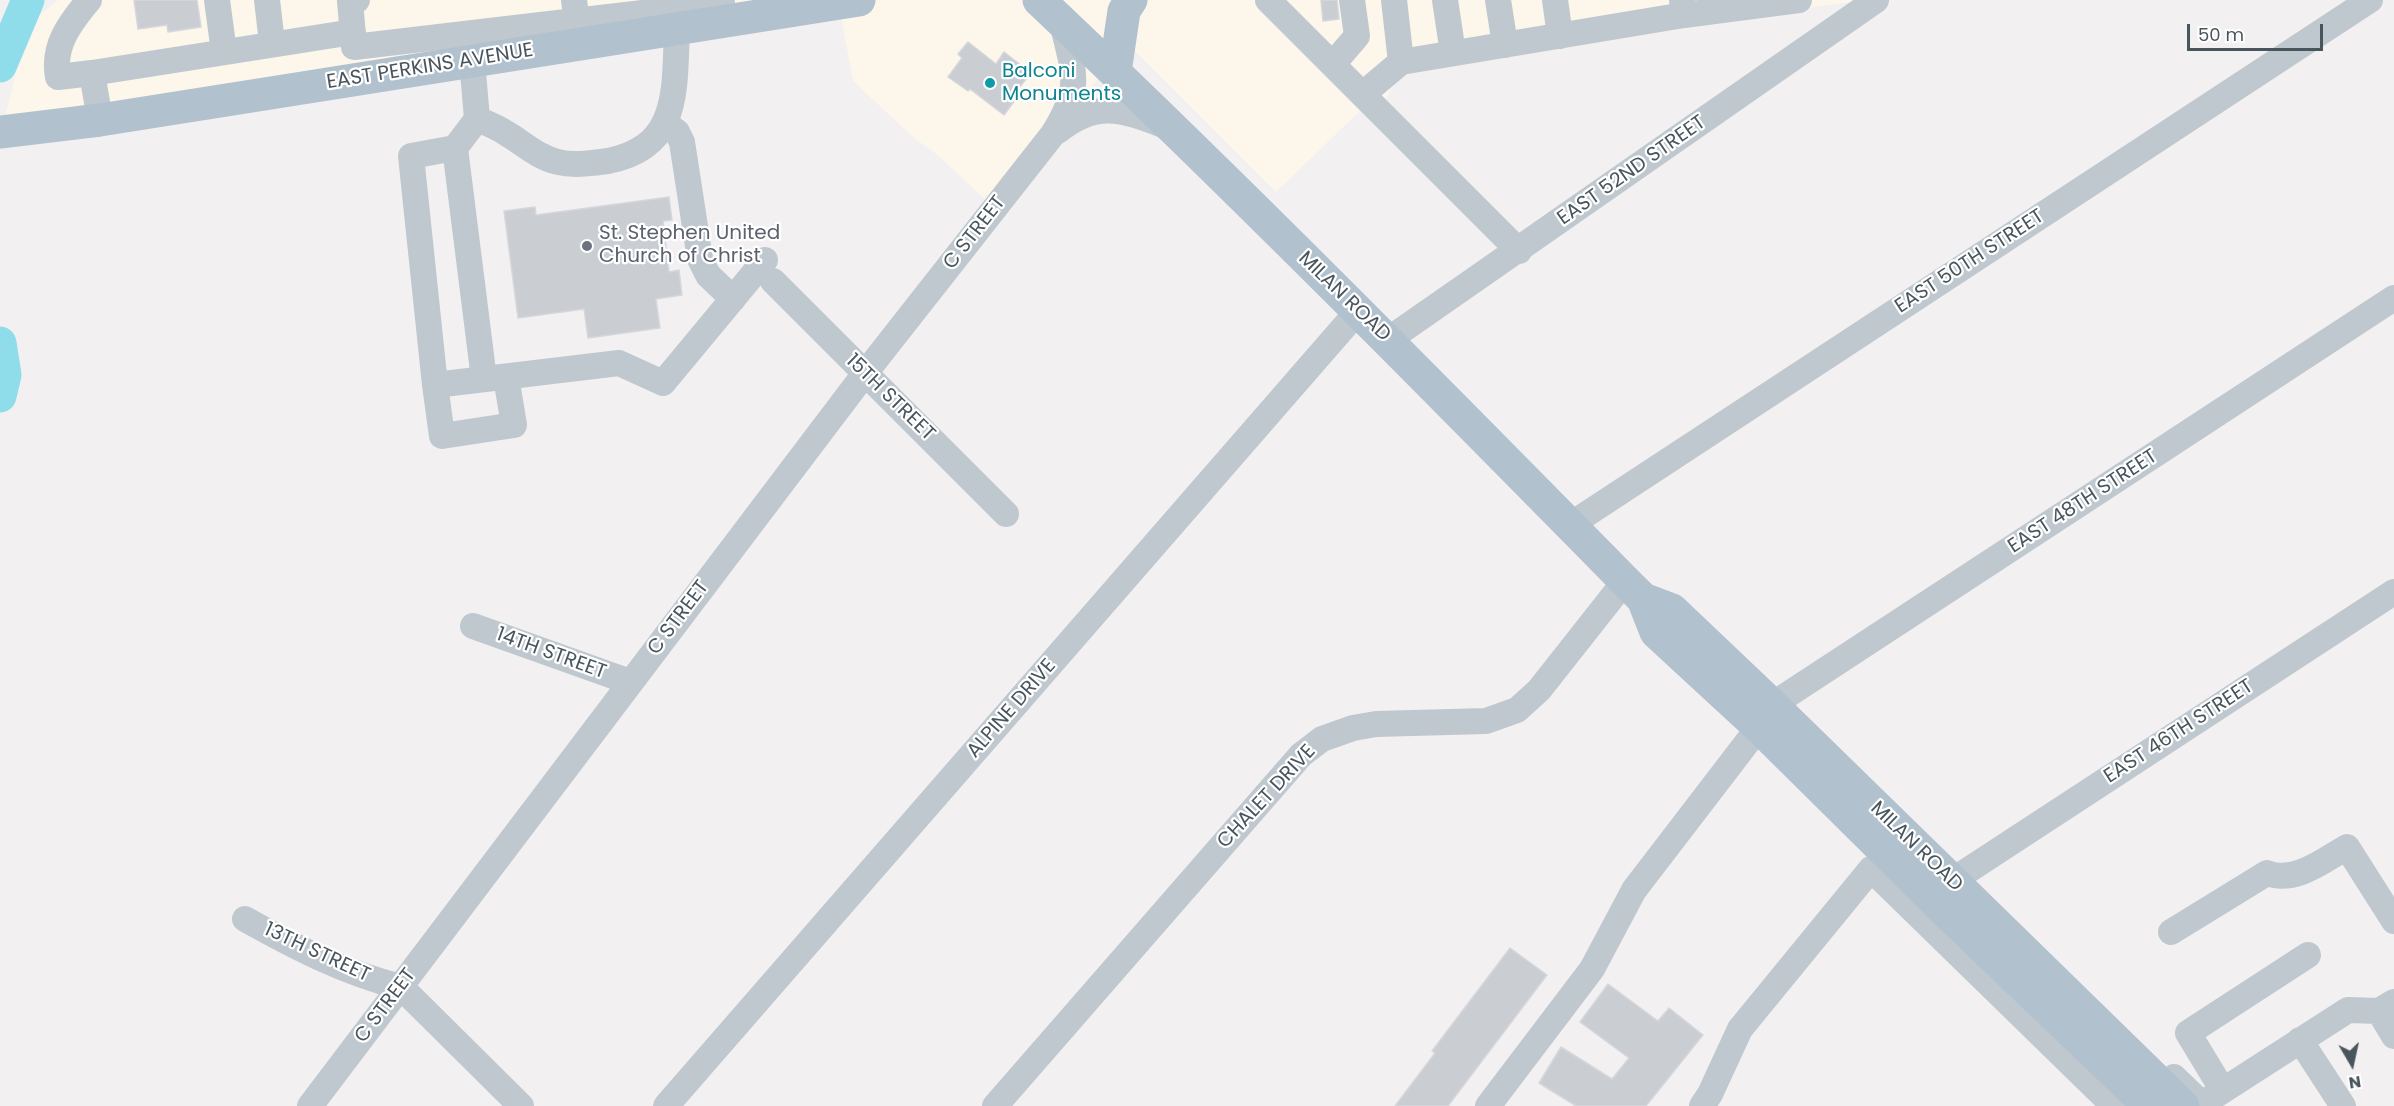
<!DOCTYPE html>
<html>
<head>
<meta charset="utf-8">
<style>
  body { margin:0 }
  #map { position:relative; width:2394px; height:1106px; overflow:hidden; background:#f3f0f1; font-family:Poppins,sans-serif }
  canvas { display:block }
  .north { position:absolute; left:2322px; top:1034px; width:60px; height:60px; -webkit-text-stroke:4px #fff; paint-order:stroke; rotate:171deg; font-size:16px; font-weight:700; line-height:24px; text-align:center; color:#49555d }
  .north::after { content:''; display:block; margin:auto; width:21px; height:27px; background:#49555d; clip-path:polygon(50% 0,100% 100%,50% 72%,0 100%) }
  .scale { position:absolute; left:2187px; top:24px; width:136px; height:27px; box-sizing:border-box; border:3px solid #49555d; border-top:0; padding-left:8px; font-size:18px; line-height:21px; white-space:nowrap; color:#49555d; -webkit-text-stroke:4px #fff; paint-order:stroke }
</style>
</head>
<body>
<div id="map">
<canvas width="2394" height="1106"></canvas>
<div class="north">N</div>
<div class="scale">50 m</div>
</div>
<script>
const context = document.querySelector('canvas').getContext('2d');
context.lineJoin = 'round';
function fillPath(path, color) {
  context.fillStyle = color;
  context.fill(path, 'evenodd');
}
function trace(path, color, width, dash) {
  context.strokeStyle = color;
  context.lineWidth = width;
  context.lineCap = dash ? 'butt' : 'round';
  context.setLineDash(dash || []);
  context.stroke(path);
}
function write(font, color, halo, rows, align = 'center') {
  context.font = font + ' Poppins,sans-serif';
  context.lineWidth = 4.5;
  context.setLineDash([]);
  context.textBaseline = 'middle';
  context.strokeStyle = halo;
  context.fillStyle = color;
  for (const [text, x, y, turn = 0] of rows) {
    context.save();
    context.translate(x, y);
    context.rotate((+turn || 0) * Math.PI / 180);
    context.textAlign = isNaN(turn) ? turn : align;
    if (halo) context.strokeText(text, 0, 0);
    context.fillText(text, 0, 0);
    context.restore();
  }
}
const commercial = new Path2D(`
  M58 0H796L4 122 15 76 40 15Z
  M838 0H1868L1663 26 1399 74 1377 116 1365 106 1276 192 1129 45 987 201 935 153 914 138 853 81Z`);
const river = new Path2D(`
  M0 66 28 0
  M0 343 5 375 0 396`);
const building = new Path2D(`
  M134 0H197L201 27 168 32 167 25 138 29Z
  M1321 0H1337L1339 19 1323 21Z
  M968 42 996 64 1004 52 1031 73 1018 89 1021 92 1004 115 970 89 968 91 948 77 962 58 958 54Z
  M669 197 672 220 663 221 669 272 679 270 682 295 656 299 660 328 588 338 584 309 518 318 504 211 535 207 536 215Z
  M1510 948 1547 975 1448 1106H1395L1435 1053 1432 1051Z
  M1608 984 1658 1021 1669 1008 1703 1035 1646 1106H1576L1539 1083 1561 1047 1612 1079 1629 1058 1580 1022Z`);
const minor = new Path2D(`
  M89 0C70 23 52 46 58 77L92 73
  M217 0 224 52
  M267 0 272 43
  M574 0 579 39
  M1268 0 1519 251
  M1394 0 1401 62
  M1445 0 1453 53
  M1498 0 1505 45
  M1555 0 1560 36
  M1682 0 1684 15 1799 0
  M677 30C674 88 681 147 608 161 592 163 574 166 558 162 537 157 523 143 506 133 497 127 487 123 477 119L455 148 411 156 435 385 619 363 663 383 765 260
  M354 47 718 4 722 0
  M354 47 350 1 357 0
  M472 60 477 119
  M1333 64 1357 36 1352 0
  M1363 94 1401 62 1684 15
  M100 120 92 73 353 32
  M666 124 677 132 682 142 700 259 708 275 733 299
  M1058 131C1097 99 1123 110 1166 126
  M455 148 484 379
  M773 281 1006 514
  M1388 340 1876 0
  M435 385 442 436 514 425 506 377
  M1570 525 2370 0
  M473 626 630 682
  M1772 705 2394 298
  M1964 873 2394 592
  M245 919C295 947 345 973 401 987L521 1106
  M2171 932 2267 873C2295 884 2324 860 2347 847L2394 921
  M2379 1011 2394 1036
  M2300 1040 2343 1106
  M2174 1077 2204 1106
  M2222 1089 2188 1033 2308 955
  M2202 1104 2348 1010 2379 1011 2394 1002
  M310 1106 866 372 1053 134C1083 86 1074 74 1062 22
  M666 1106 1358 311
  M995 1106 1301 755 1322 739 1353 728 1376 724 1486 721 1517 710 1539 690 1625 581
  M1488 1106 1592 969 1634 890 1759 727
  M1702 1106 1710 1094 1740 1029 1871 869 2114 1106`);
const major = new Path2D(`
  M1039 0C1239 189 1432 385 1625 581L1643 599 1656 632 1759 727 1943 909 2149 1106
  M1115 72 1124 11 1131 0
  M0 132 100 120 859 0
  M1643 599 1672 610 1772 705 2183 1106`);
const markers = [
  [990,83,6,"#0f9aa8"],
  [587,246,6,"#6b7280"]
];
const streetNames = [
  ["EAST PERKINS AVENUE",430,67,-9],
  ["EAST 52ND STREET",1632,171,-35],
  ["C STREET",975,233,-52],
  ["EAST 50TH STREET",1970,262,-33],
  ["MILAN ROAD",1344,297,44],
  ["15TH STREET",890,398,44],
  ["EAST 48TH STREET",2083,502,-33],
  ["C STREET",679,618,-53],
  ["14TH STREET",551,654,20],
  ["ALPINE DRIVE",1012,709,-49],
  ["EAST 46TH STREET",2179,732,-33],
  ["CHALET DRIVE",1267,797,-47],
  ["MILAN ROAD",1916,847,44],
  ["13TH STREET",317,953,25],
  ["C STREET",386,1006,-53]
];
const cultureNames = [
  ["Balconi",1002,72],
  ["Monuments",1002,95]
];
const worshipNames = [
  ["St. Stephen United",599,234],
  ["Church of Christ",599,257]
];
fillPath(commercial, '#fcf6eb');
trace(river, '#8fdcea', 33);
fillPath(building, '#caced3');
trace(building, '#d5d7dc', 1.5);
trace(minor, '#bfc8cf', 26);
trace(major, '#b1c1ce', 33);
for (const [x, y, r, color] of markers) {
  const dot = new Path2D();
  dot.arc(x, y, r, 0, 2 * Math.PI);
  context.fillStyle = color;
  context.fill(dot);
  trace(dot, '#fff', 2);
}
write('20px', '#49555d', '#fff', streetNames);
write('20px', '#0d838f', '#fff', cultureNames, 'left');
write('20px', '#5b616d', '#fff', worshipNames, 'left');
</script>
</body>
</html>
